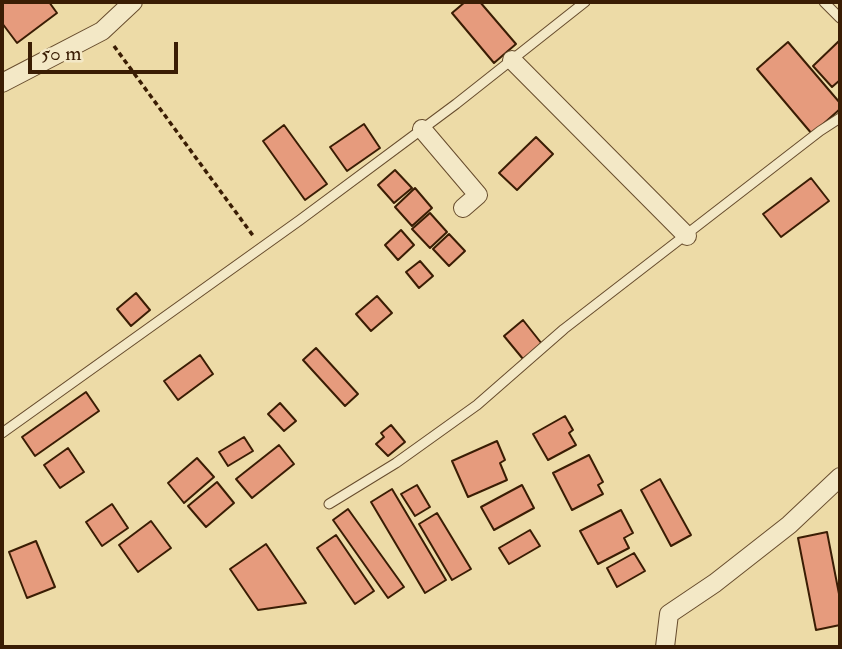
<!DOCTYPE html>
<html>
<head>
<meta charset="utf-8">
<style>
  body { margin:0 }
  #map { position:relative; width:842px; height:649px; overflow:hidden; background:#eddba7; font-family:"IM FELL Double Pica",serif }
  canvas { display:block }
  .frame { position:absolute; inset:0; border:4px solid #3a1d04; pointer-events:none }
  .scale { position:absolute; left:28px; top:42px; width:150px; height:32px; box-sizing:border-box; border:4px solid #3a1d04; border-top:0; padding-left:9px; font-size:21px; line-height:24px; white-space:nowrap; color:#3a1d04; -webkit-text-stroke:5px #f3e8c6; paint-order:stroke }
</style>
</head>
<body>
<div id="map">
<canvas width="842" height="649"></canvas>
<div class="frame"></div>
<div class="scale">50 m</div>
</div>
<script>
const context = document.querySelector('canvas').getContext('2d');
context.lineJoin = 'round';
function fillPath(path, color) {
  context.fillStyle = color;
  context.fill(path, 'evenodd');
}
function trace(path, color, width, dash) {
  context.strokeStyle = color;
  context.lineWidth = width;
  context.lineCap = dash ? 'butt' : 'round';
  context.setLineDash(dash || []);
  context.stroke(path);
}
const building = new Path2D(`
  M2 2H49L57 13 17 43 2 23Z
  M465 2H480L516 44 494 63 452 13Z
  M840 40V80L832 87 813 66Z
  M788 42 840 103V109L812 134 757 69Z
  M364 124 380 148 347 171 330 147Z
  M284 125 327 184 305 200 263 141Z
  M536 137 553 154 517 190 499 173Z
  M395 170 412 188 394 203 378 185Z
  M811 178 829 201 781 237 763 214Z
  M415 188 432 208 412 226 395 207Z
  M430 213 447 232 430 248 412 229Z
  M401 230 414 245 398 260 385 245Z
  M449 234 465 251 449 266 433 249Z
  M420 261 433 276 419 288 406 272Z
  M136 293 150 310 131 326 117 309Z
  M377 296 392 313 371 331 356 314Z
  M523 320 542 344 523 359 504 336Z
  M316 348 358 394 345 406 303 360Z
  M200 355 213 374 178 400 164 381Z
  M86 392 99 411 35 456 22 437Z
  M280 403 296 421 284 431 268 414Z
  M565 416 573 430 569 433 576 445 548 460 533 434Z
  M391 425 405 442 388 456 376 444 384 437 381 433Z
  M244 437 253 451 228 466 219 452Z
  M497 441 505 460 500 463 507 480 468 497 452 461Z
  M279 445 294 464 252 498 236 479Z
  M68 448 84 472 60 488 44 465Z
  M589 455 603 482 598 485 603 494 572 510 553 473Z
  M197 458 214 477 184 503 168 483Z
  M660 479 691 535 671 546 641 490Z
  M217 482 234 503 206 527 188 506Z
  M417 485 430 507 415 516 401 494Z
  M522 485 534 508 494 530 481 507Z
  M392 489 446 580 425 593 371 502Z
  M112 504 128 528 102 546 86 522Z
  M348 509 404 587 388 598 333 520Z
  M621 510 633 533 624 538 629 548 598 564 580 531Z
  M437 513 471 569 452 580 419 524Z
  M151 521 171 548 138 572 119 545Z
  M530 530 540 546 509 564 499 548Z
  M827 532 840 599V625L816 630 798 538Z
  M336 535 374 591 355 604 317 548Z
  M36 541 55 587 27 598 9 552Z
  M266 544 306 603 258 610 230 569Z
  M634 553 645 571 617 587 607 568Z`);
const path = new Path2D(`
  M114 46 254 237`);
const service = new Path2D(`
  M824 2 840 18
  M2 433 300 220 456 104 585 2
  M329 504 396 463 477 405 564 329 820 131 840 118`);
const minor = new Path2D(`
  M512 60 687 236
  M2 83 102 31 133 2
  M422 129 478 195 463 208
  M665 647 669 614 715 583 789 525 840 477`);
fillPath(building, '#e69b7d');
trace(building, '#3a1d04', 2);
trace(service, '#674c2d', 11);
trace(minor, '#674c2d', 20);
trace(path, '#3a1d04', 3.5, [5, 3.5]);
trace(service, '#f3e8c6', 9);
trace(minor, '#f3e8c6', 18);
</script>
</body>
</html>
